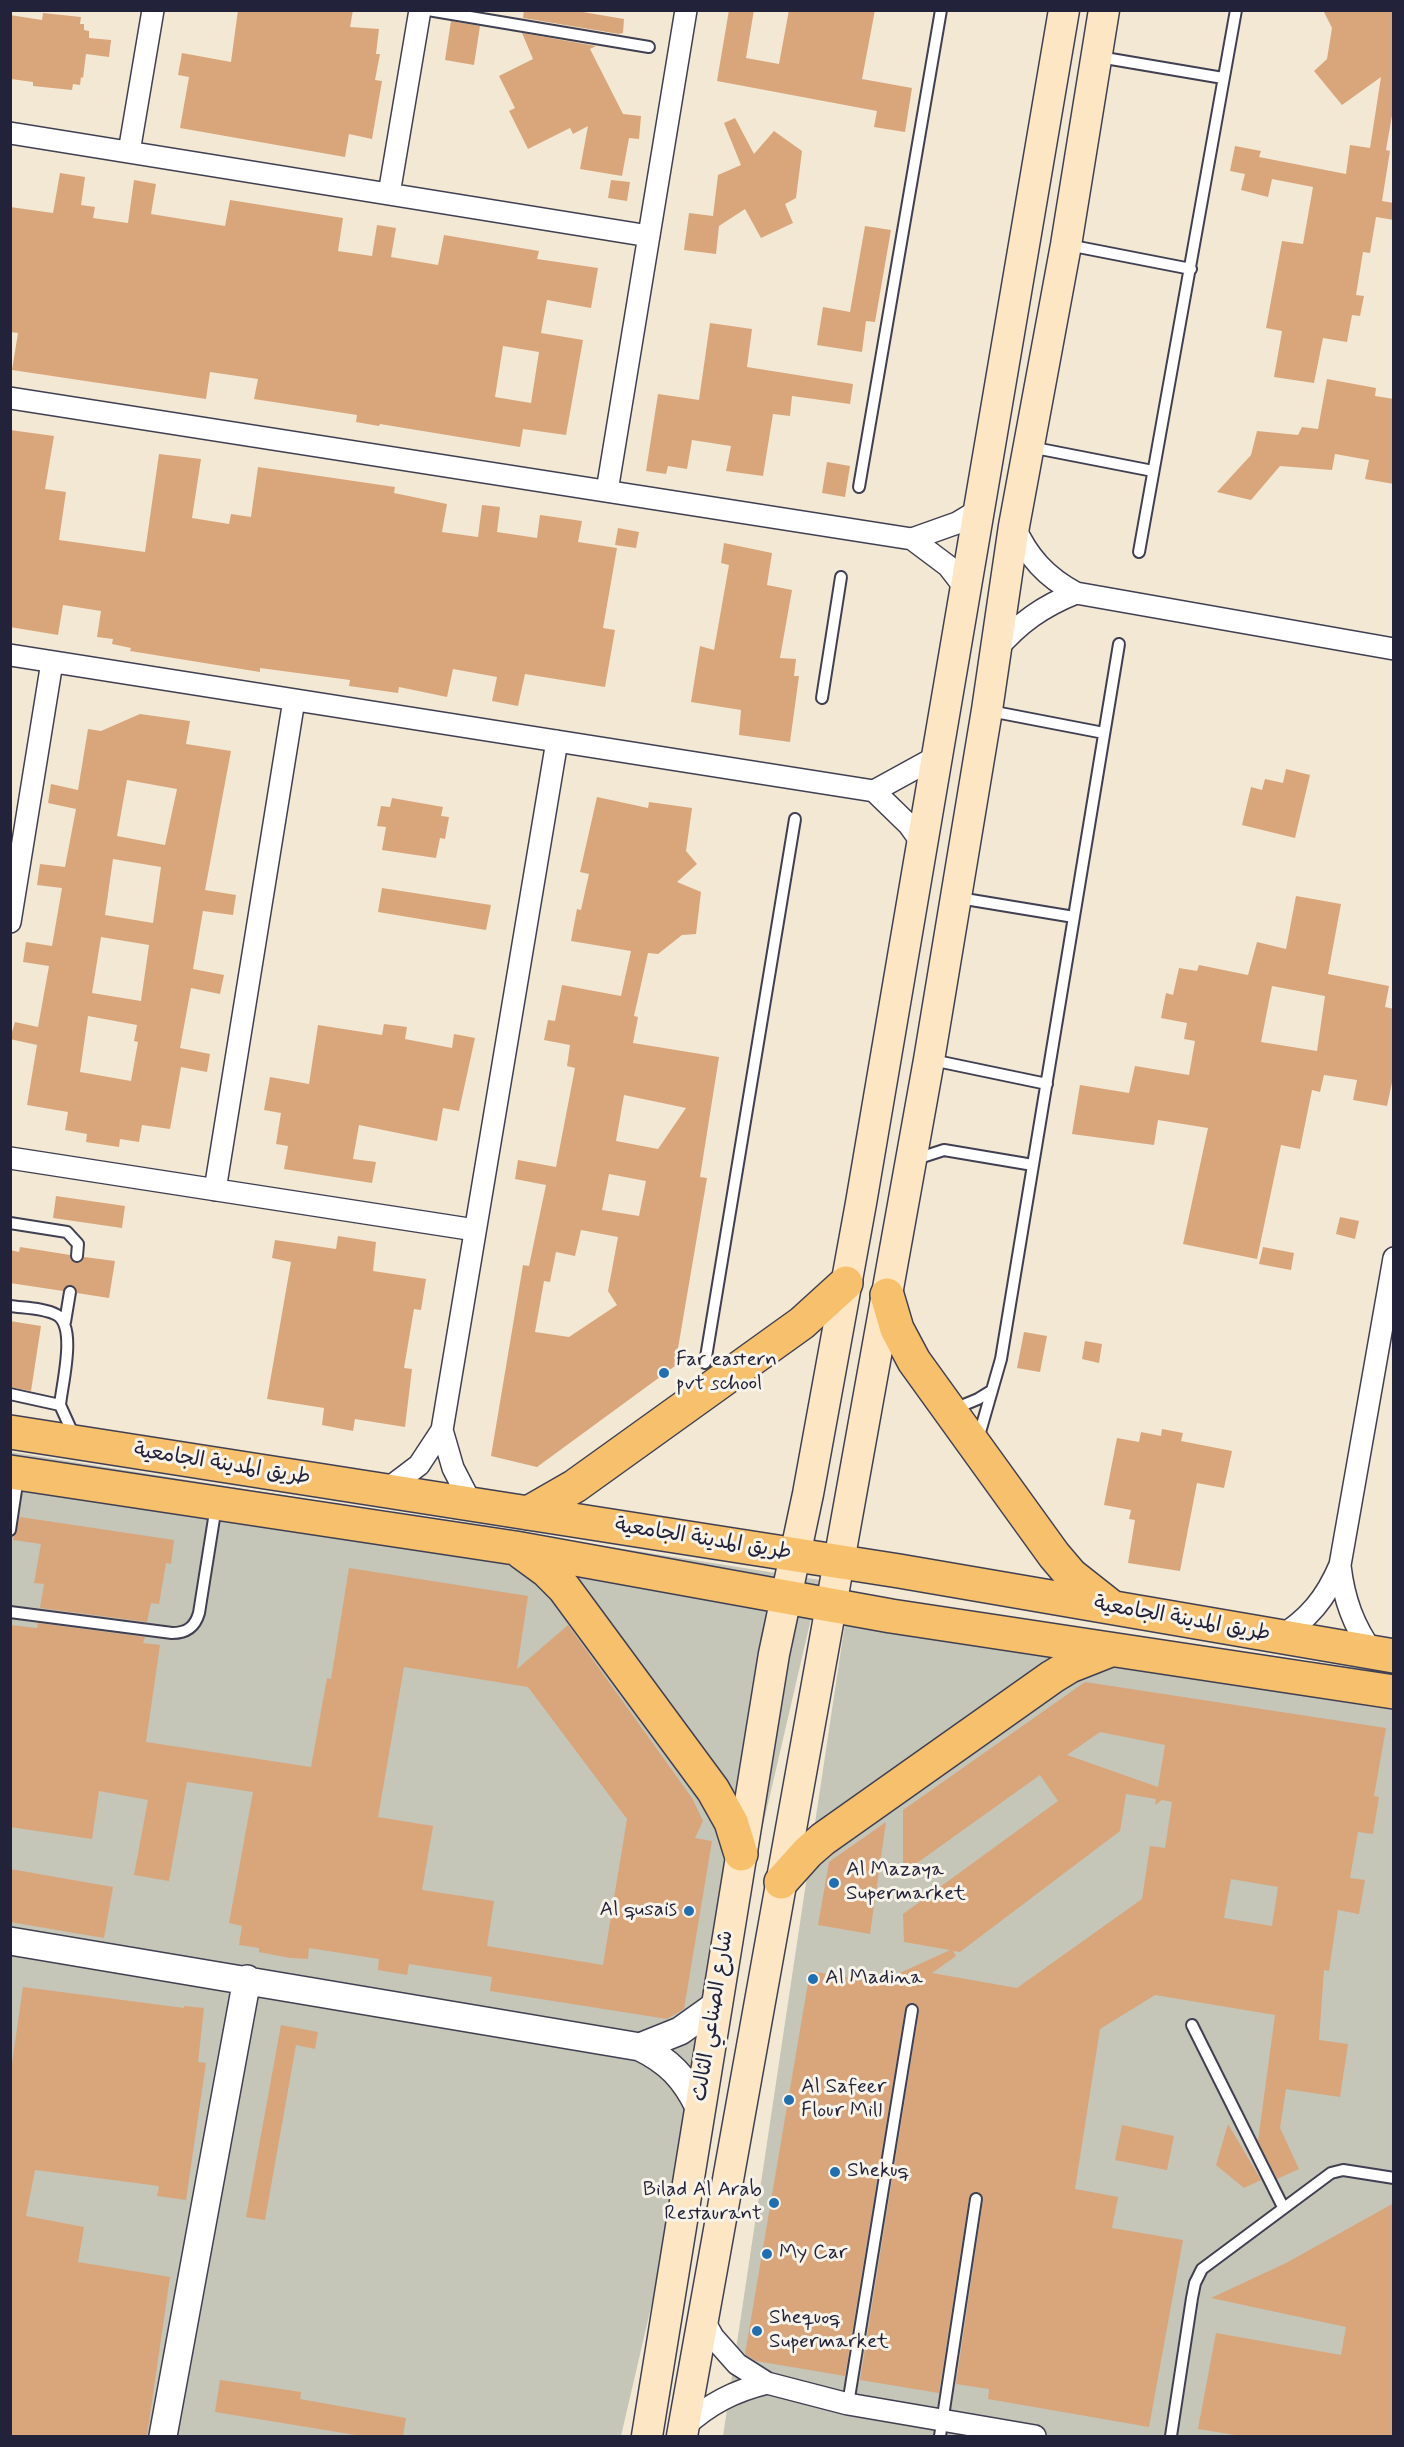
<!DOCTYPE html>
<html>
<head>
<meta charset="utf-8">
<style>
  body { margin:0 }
  #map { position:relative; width:1404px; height:2447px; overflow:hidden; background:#f3e8d3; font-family:Mynerve,sans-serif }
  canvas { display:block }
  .frame { position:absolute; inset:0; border:12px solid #22223b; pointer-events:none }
</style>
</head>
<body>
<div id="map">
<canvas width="1404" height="2447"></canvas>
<div class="frame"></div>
</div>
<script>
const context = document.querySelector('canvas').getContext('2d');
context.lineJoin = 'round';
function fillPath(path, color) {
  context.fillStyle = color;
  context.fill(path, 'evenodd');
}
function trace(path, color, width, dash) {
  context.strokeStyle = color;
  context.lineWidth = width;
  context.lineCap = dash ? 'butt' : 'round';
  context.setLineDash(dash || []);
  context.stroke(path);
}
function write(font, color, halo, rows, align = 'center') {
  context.font = font + ' Mynerve,"Playpen Sans Arabic",sans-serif';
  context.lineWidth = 6;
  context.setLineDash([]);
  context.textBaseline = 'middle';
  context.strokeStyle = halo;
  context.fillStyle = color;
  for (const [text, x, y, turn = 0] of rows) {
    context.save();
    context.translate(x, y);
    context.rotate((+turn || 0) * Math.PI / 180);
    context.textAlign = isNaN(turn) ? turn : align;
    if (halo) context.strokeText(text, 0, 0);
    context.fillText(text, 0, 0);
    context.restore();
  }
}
const industrial = new Path2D(`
  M10 1452 820 1580 621 2436H11Z
  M845 1623 1393 1710V2436H723Z`);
const building = new Path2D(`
  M238 10H353L350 27 379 29 376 54H380L375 80 382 81 372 139 349 134 345 157 180 128 189 77 178 75 182 53 231 62Z
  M524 10H571L624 19 623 33 619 34 523 18Z
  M729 10H754L746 58 779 64 789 10H875L862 79 912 88 905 132 874 127 877 111 717 81Z
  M1323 10H1394V104L1386 150 1390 151 1382 201 1394 203V220L1376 217 1370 253 1363 252 1356 295 1364 296 1360 316 1352 315 1347 342 1323 338 1314 383 1274 377 1282 331 1266 328 1282 241 1303 244 1313 187 1272 179 1268 197 1241 190 1245 174 1230 171 1235 146 1261 151 1259 157 1346 174 1350 145 1370 148 1381 77 1342 105 1314 71 1327 59 1332 28Z
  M43 13 81 17 80 24H84V30L89 31V38L111 40 109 57 86 54 83 78 81 77 80 85 73 84 72 90 33 86V82L11 79 10 15 42 20Z
  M451 21 480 26 474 65 445 60Z
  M522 33 596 46 590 49 623 114 641 116 639 139 629 138 622 176 580 169 588 126 573 134 570 128 528 149 509 111 515 108 499 76 533 59Z
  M735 118 754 154 774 131 802 151 796 198 785 204 793 223 761 238 745 209 719 226 716 254 684 250 689 213 713 216 718 175 741 165 724 123Z
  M60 173 85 177 81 205 95 207 93 218 128 223 134 180 156 184 151 214 225 226 230 200 343 218 338 251 372 256 377 225 396 228 391 257 438 265 444 235 539 251 537 259 598 268 591 308 547 300 541 333 583 340 566 435 523 429 520 447 380 424 379 426 356 422 357 415 254 399 258 379 210 372 206 399 12 370 18 333 10 332V207L53 213ZM503 346 539 352 531 403 495 397Z
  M611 180 630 182 627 201 608 198Z
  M865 226 891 230 875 322 866 321 862 352 817 345 823 307 850 312Z
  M710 323 752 329 747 367 853 384 850 404 792 396 790 416 773 414 763 476 726 471 731 446 692 440 687 469 668 466 666 474 646 471 658 394 699 400Z
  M1327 379 1376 388 1375 396 1394 399V484L1365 479 1369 460 1335 454 1332 470 1280 466 1251 500 1217 492 1251 455 1257 431 1298 435 1302 427 1318 429Z
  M10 430 54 436 45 489 66 492 59 540 145 552 159 454 201 459 192 518 229 524 231 514 251 517 258 467 395 487 394 493 447 504 442 532 478 537 482 505 500 507 497 532 537 538 540 515 582 521 578 542 617 548 603 628 615 630 605 687 525 674 518 706 492 701 497 677 453 669 447 697 399 687 398 693 349 686 350 680 260 668V672L130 651 131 648 112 644 113 639 97 637 101 611 63 605 58 635 10 627Z
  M827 462 850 466 845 497 822 493Z
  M618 528 639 532 636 548 615 545Z
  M724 543 772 553 767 585 792 590 780 658 796 659 794 676H799L790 742 739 735 741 710 691 702 700 646 714 650 729 565 721 563Z
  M140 714 190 721 186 744 231 751 205 890 236 895 233 915 203 911 193 969 224 975 220 994 191 988 180 1048 210 1054 207 1072 181 1067 170 1129 142 1125 139 1142 120 1139 119 1147 86 1142 87 1134 65 1130 68 1112 27 1105 37 1045 10 1039 15 1022 38 1027 49 966 23 962 26 942 52 946 62 888 37 885 40 864 65 867 76 809 48 803 51 784 78 790 88 729 101 731ZM127 780 177 789 165 845 117 836ZM113 859 161 867 153 923 105 915ZM101 937 149 945 141 1001 92 993ZM88 1016 137 1025 134 1041 138 1042 131 1081 80 1072Z
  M1286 769 1310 775 1295 838 1242 825 1251 787 1262 790 1265 779 1283 783Z
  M597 797 648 808 649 802 692 808 686 851 697 864 677 882 701 892 696 934 682 935 658 954 648 953 634 1016 638 1017 633 1043 719 1057 700 1177 707 1178 675 1366 537 1467 491 1456 523 1265 529 1266 546 1185 515 1179 518 1160 556 1167 575 1068 567 1066 570 1045 544 1040 548 1020 555 1021 562 985 621 996 631 951 571 941 577 909 581 910 589 874 580 872ZM624 1095 686 1108 658 1149 616 1141ZM609 1174 646 1181 639 1216 602 1210ZM581 1230 618 1237 608 1291 617 1305 569 1337 535 1332 544 1281 550 1282 556 1252 575 1256Z
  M392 798 443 807 441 816 449 817 445 839 440 838 436 858 382 850 386 827 377 826 381 806 390 807Z
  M382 888 491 905 486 930 378 912Z
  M1296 896 1341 904 1328 974 1389 986 1385 1007 1394 1009V1073L1387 1106 1353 1100 1357 1080 1324 1075 1320 1092 1312 1090 1300 1149 1281 1145 1257 1259 1183 1244 1208 1128 1158 1120 1154 1145 1072 1134 1080 1085 1129 1093 1135 1066 1189 1075 1195 1041 1184 1039 1187 1023 1161 1018 1166 993 1173 995 1179 968 1197 971 1199 965 1248 975 1257 942 1286 949ZM1272 986 1325 996 1317 1051 1261 1042Z
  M384 1024 407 1027 405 1039 452 1048 454 1034 475 1038 459 1111 443 1108 437 1141 359 1125 353 1159 376 1162 372 1183 284 1169 288 1146 276 1144 281 1113 264 1110 270 1077 309 1084 318 1025 382 1035Z
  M56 1196 125 1206 122 1228 53 1218Z
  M1340 1217 1359 1221 1355 1239 1336 1234Z
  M338 1236 376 1242 373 1271 426 1279 421 1310 414 1309 404 1368 412 1369 405 1427 355 1419 353 1431 322 1425 324 1408 267 1399 291 1262 272 1258 275 1240 336 1249Z
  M20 1247 70 1255 71 1260 76 1263 81 1262 84 1257 115 1261 109 1298 77 1293 75 1287 71 1285 63 1291 10 1283V1250L19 1252Z
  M1263 1247 1294 1253 1291 1270 1259 1264Z
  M10 1321 41 1326 31 1391 10 1387Z
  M1024 1332 1047 1336 1040 1372 1017 1368Z
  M1085 1341 1102 1344 1099 1363 1082 1359Z
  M1162 1429 1183 1433 1181 1441 1232 1451 1224 1488 1197 1483 1180 1571 1128 1563 1135 1520 1129 1519 1131 1510 1104 1505 1117 1438 1139 1442 1141 1432 1161 1436Z
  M20 1517 174 1540 171 1564 166 1563 159 1604 151 1603 147 1622 40 1608 44 1584 34 1583 41 1544 13 1540Z
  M349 1568 528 1596 517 1669 568 1625 692 1798 703 1821 695 1838 712 1841 684 2009 667 2019 490 1991 492 1977 409 1964 407 1975 378 1970 379 1959 309 1948 308 1959 290 1958 259 1952V1948L239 1945 242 1926 229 1923 253 1792 187 1782 169 1881 134 1875 148 1800 99 1791 92 1839 10 1827V1625L37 1628 38 1623 145 1637 143 1643 160 1645 146 1742 311 1767 327 1678 331 1679ZM404 1667 528 1687 627 1819 603 1965 487 1946 494 1901 422 1890 433 1826 378 1817Z
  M1085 1682 1386 1728 1374 1796 1379 1797 1373 1834 1358 1832 1350 1878 1365 1880 1359 1914 1338 1910 1329 1971 1324 1970 1319 2040 1348 2044 1340 2097 1286 2089 1280 2128 1299 2169 1277 2179 1258 2141 1275 2015 1155 1995 1100 2029 1075 2189 1118 2197 1112 2228 1183 2240 1149 2427 988 2399 989 2389 956 2384 983 2200 978 2192H973L969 2198 939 2393 860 2380 919 2011 916 2004 909 2003 905 2009 845 2376 756 2361 745 2354 810 1971 878 1983 950 1950 904 1942 903 1914 1058 1801 1040 1775 903 1873V1810ZM1100 1732 1165 1745 1158 1787 1067 1755ZM1126 1794 1156 1799 1155 1805 1162 1800 1172 1802 1165 1848 1150 1846 1142 1899 1017 1988 932 1973 956 1956 953 1951 960 1952 1120 1831ZM1231 1879 1278 1887 1272 1926 1224 1918Z
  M886 1822 870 1934 818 1925 829 1862Z
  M10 1869 113 1887 104 1938 10 1922Z
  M23 1987 184 2008V2006L204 2008 198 2062 206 2063 186 2200 157 2196 159 2186 35 2170 26 2216 84 2227 78 2262 170 2277 147 2436H10V2077Z
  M281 2025 318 2032 315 2049 296 2045 265 2220 246 2217Z
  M1228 2124 1261 2180 1244 2188 1216 2165Z
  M1122 2125 1174 2136 1167 2170 1115 2160Z
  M1394 2203V2436H1241L1198 2429 1216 2333 1341 2355 1346 2327 1211 2298 1286 2263Z
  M220 2380 301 2392 300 2399 406 2418 403 2436H362L215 2412Z`);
const service = new Path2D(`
  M428 10 649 47
  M1099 57 1223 78
  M1068 245 1191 269
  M1030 447 1153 471
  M859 487 941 10
  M1139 552 1236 10
  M822 698 841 577
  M990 711 1104 733
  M959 898 1074 917
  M932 1060 1047 1084
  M916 1159 944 1150 1033 1165
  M10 1223 67 1232 78 1244 77 1256
  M10 1306C24 1308 45 1308 57 1315 77 1327 62 1384 60 1405
  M65 1322 70 1292
  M705 1363 795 819
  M10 1394 60 1405 74 1436
  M954 1409 978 1399 991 1391
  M978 1439 1001 1359 1119 644
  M10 1530 18 1477
  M10 1612 172 1633C187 1633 195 1627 199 1613L216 1506
  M1192 2025 1283 2207
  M848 2404 912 2010
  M940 2436 976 2199
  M1171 2436 1192 2298 1195 2283 1202 2269 1331 2173 1343 2170 1394 2178`);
const minor = new Path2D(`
  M10 133 649 236
  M129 152 153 10
  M389 194 420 10
  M10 398 912 539 948 566 965 588
  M607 491 686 10
  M1014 526C1028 557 1046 577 1076 593L1394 649
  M912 539 957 523 977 511
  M996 650C1019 623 1043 606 1076 593
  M10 655 874 791 909 825 922 843
  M874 791 936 757
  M10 922 52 662
  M10 1158 475 1230
  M215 1190 294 700
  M442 1430 453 1468 471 1503
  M386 1490 419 1465 442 1430 557 741
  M1340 1566C1344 1599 1353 1625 1373 1653
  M1278 1638C1309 1619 1326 1598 1340 1565L1394 1258
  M704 2321 713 2337 737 2364 767 2383 848 2404 1035 2436
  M684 2427C709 2404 734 2391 767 2383`);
const tertiary = new Path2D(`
  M10 1941 640 2047C669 2061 685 2078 699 2107
  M640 2047 680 2031 715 2006
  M163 2436 247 1979`);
const secondary = new Path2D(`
  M647 2436 774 1654 808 1494 861 1203 1064 10
  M682 2436 929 1060 987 710 1014 526 1066 245 1104 10`);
const primary = new Path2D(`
  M887 1295 897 1329 914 1361 1054 1555 1071 1575 1109 1605
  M10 1432 899 1571 1394 1656
  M10 1472 515 1548 891 1616 1394 1692
  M528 1513 575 1486 802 1323 846 1283
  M521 1552 547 1571 564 1588 713 1790 731 1822 741 1854
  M781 1882 808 1852 823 1839 1052 1677 1070 1666 1108 1651`);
const markers = [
  [664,1373,6,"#1f6fb2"],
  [834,1883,6,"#1f6fb2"],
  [689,1911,6,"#1f6fb2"],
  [813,1979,6,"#1f6fb2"],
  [789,2100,6,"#1f6fb2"],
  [835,2172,6,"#1f6fb2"],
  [774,2203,6,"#1f6fb2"],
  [767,2254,6,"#1f6fb2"],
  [757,2331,6,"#1f6fb2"]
];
const poiNames = [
  ["Far eastern",676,1361],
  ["pvt school",676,1385],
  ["Al Mazaya",846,1871],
  ["Supermarket",846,1895],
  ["Al qusais",677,1911,"right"],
  ["Al Madina",825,1979],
  ["Al Safeer",801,2088],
  ["Flour Mill",801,2112],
  ["Shekuq",847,2172],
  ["Bilad Al Arab",762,2191,"right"],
  ["Restaurant",762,2215,"right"],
  ["My Car",779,2254],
  ["Shequoq",769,2319],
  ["Supermarket",769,2343]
];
const streetNames = [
  ["طريق المدينة الجامعية",222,1465,9],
  ["طريق المدينة الجامعية",703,1540,9],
  ["طريق المدينة الجامعية",1182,1620,10],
  ["شارع الصناعي الثالث",714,2016,-81]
];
fillPath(industrial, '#c5c5b8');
fillPath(building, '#d9a67c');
trace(service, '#414052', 14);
trace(minor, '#414052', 24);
trace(tertiary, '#414052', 30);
trace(secondary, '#414052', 33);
trace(primary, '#414052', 36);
trace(service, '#fff', 10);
trace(minor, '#fff', 21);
trace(tertiary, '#fff', 27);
trace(secondary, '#fce6c4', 30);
trace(primary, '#f7c06c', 33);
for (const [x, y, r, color] of markers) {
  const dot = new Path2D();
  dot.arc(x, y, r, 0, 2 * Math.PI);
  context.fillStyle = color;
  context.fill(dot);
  trace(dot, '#f7f3e8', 2);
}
write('21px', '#22223b', '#f7f3e8', poiNames, 'left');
write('21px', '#22223b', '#f7f3e8', streetNames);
</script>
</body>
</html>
